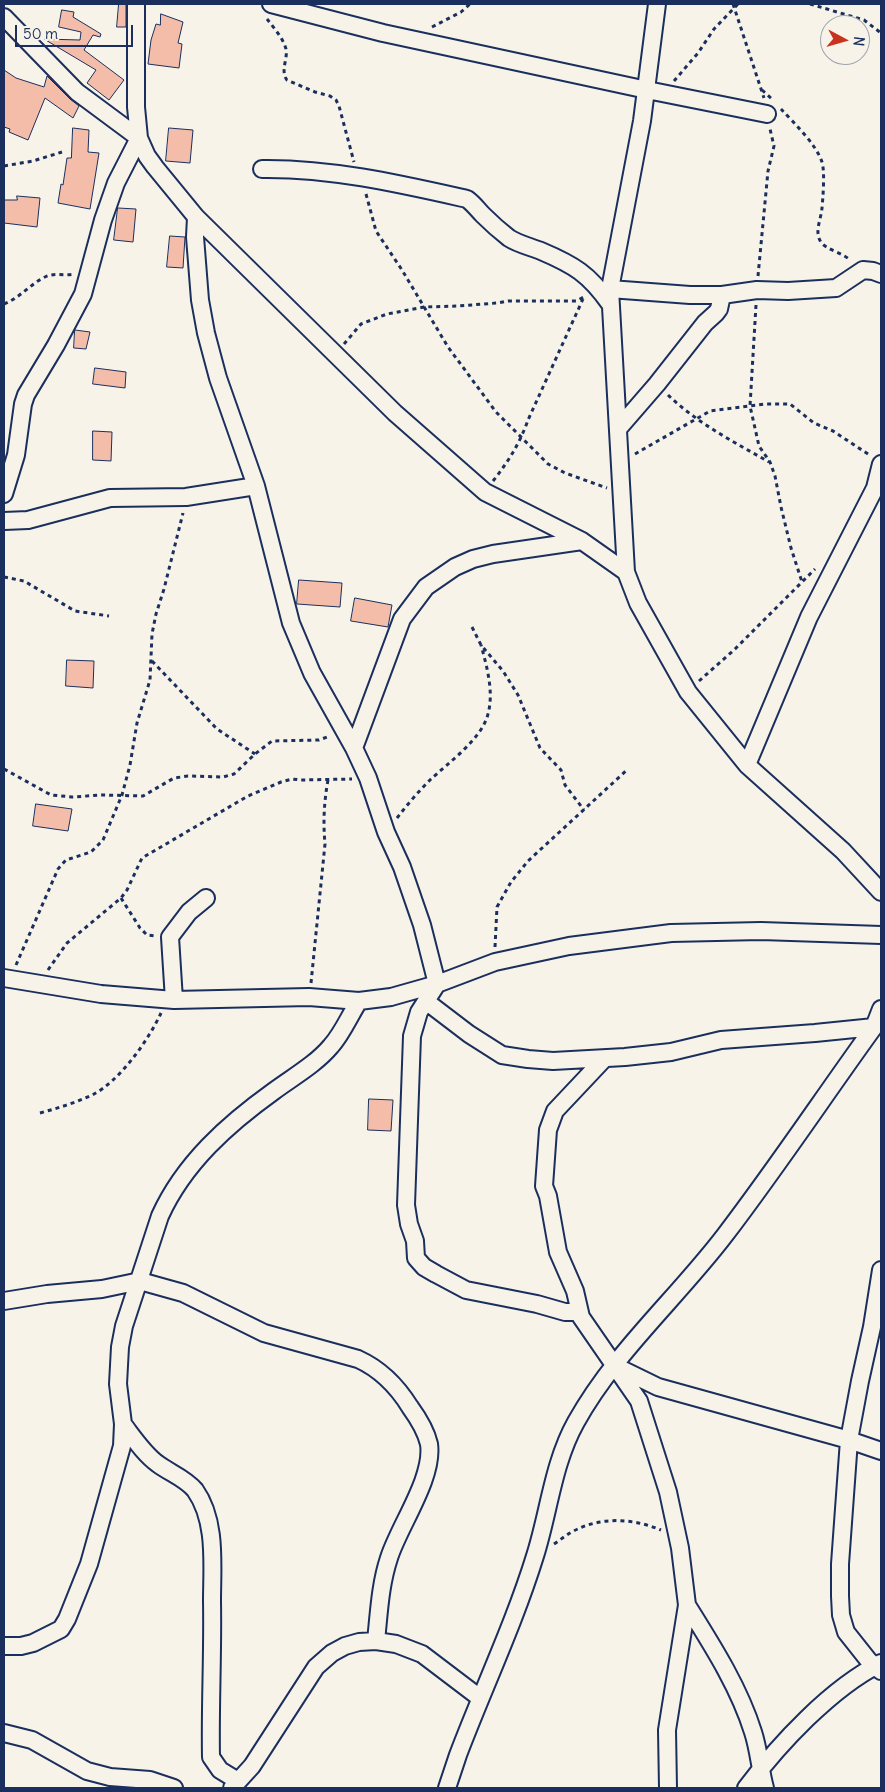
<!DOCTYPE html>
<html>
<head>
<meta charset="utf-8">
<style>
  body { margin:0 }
  #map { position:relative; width:885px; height:1792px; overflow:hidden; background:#f7f3e8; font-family:Delius,sans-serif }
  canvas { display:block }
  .frame { position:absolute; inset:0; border:5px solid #1b2f5e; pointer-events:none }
  .north { position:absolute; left:820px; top:15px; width:50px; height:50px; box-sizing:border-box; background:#f7f3e8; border:1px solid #9fa5b1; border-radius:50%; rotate:96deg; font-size:14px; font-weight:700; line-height:20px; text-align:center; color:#1b2f5e }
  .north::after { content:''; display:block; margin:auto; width:18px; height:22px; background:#c8321e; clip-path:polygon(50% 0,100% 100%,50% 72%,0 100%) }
  .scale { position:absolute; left:15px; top:25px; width:118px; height:22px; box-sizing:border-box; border:2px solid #1b2f5e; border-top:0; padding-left:6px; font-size:15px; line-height:18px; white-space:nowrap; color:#1b2f5e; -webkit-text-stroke:4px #f7f3e8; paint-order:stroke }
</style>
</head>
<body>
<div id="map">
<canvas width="885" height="1792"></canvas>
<div class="frame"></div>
<div class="north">N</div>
<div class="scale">50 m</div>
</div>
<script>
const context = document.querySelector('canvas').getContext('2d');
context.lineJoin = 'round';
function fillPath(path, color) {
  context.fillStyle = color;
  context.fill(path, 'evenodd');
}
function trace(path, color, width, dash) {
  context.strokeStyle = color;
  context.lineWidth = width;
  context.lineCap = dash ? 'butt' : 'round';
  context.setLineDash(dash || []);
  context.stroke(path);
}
const building = new Path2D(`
  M119 4H126V27H117Z
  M62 10 74 12 73 17 101 34 100 37 93 35 84 50 124 80 109 100 87 83 96 70 44 39 80 40 81 32 59 27Z
  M161 14 183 22 178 43 182 44 179 68 148 64 151 40 156 24 160 25Z
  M4 70 16 78 44 87 47 76 70 99 79 106 73 118 45 98 28 140 9 132 10 129 4 127Z
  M73 128 89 130 88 152 99 153 90 209 58 203 61 184 63 185 67 158H71Z
  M169 128 193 130 190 163 166 161Z
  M17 196 40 198 37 227 4 223V200H17Z
  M118 208 136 209 133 242 114 240Z
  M170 236 185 237 183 268 167 267Z
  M75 330 90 332 86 349 74 348Z
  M95 368 126 372 125 388 93 384Z
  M93 431 112 432 111 461 93 460Z
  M299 580 342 583 340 607 297 604Z
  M355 598 392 605 388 627 351 621Z
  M67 660 94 661 93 688 66 686Z
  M36 804 72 809 68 831 33 826Z
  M369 1099 393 1100 391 1131 368 1130Z`);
const path = new Path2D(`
  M733 4 764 98
  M810 4 864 20 881 33
  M267 19C274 28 283 38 286 49 288 59 280 71 287 80L315 92 330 96 336 100 339 106 354 162
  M432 27 461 12 470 4
  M674 81 698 53 714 29 738 4
  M762 90 772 99
  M781 109C794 123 816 144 822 162 825 172 823 197 822 208 821 220 814 232 821 242 825 249 843 253 850 260
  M4 166 33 161 62 152
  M366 194 376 231 402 270 448 347 496 412 548 464 565 473 607 488
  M758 276 768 171 774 146 770 129
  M4 304C20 298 31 283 47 276 55 273 65 276 74 274
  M756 305 750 406 759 446 770 462 775 476 781 507 791 548 802 582
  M344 344 361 324 387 314 424 307 458 306 497 303 508 301H576L586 296
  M668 395C697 423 734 442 769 462
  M635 454 710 411 766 404H790L814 423 833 431 871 456
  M493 481C508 462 520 443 528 420L583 299
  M4 577 24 581 75 611 109 616
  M472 627 481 645 503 671 518 695 540 748 561 770 565 785 584 810
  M152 661 217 729 255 754
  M699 681 734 650 815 569
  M4 769 51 795 72 797 102 795 143 796 174 778 188 776 223 777 234 774 255 754 272 741 319 740 330 736
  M397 818C407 805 418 792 430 780 448 763 482 739 488 714 494 692 487 667 481 645
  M121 898 140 928 147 935 156 936
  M495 947 497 907 511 882 528 861 628 769
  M16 965 58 869 66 860 91 852 103 840 122 795 130 765 137 723 150 680 152 634 156 614 164 589 183 513
  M48 970 67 943 121 898 127 890 142 858 248 796 281 782 292 779 301 780 352 779
  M311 983 325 844C323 822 324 802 328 780
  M40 1113C58 1108 75 1103 92 1095 119 1082 148 1041 161 1013
  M554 1544C560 1540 565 1536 570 1533 599 1516 632 1518 661 1530`);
const minor = new Path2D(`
  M136 4V107L139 138 147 156 155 167 196 217 395 413 485 492 582 541 626 572
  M271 4 383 33 647 90 767 114
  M657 4 642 121 610 289 626 572 638 603 688 692 747 765 843 851 881 892
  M4 17 77 92 139 138 116 183 103 220 83 294 56 345 26 395 23 404 16 455 4 494
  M262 169C331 168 400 184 467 199 474 204 477 209 483 215 491 223 500 231 509 238 518 244 531 247 541 251 574 265 589 274 610 304
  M196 217 195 237 200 300 206 333 218 378 256 486 291 623 312 673 354 748 368 778 386 832 402 867 422 925 437 984 419 1012 412 1036 406 1205 409 1224 415 1241 416 1258 424 1267 436 1274 466 1290 537 1304 565 1312H579
  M610 289 690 295H722L757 290 788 291 836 288 863 270 873 271 881 274
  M618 429 657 384 705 323 716 313 719 309 722 295
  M4 521 28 520 110 498 186 497 256 486
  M354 748 402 619 426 587 455 567 473 559 493 554 582 541
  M747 765 809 617 875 488 881 464
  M4 978 101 994 174 1000 309 997 359 1001 391 997 437 984 495 962 569 946 671 933 761 931 881 935
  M174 1000 170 937 189 912 206 898
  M427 1002 469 1034 502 1055 528 1059 553 1061 625 1057 671 1052 721 1040 815 1033 874 1027
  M604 1059 555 1111 548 1130 544 1186 548 1196 558 1252 575 1291 581 1317 639 1401 668 1492 680 1548 687 1605 667 1730 668 1788
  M881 1270 872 1327 860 1381 849 1440 840 1564V1596L841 1615 846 1632 869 1661 881 1671
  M4 1301 47 1294 102 1289 140 1281 183 1293 264 1333 358 1359C380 1369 397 1386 410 1407 418 1418 426 1431 429 1444 434 1478 399 1526 389 1558 380 1585 379 1613 376 1641
  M617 1367 658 1387 849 1440 881 1451
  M123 1424C133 1437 144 1454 158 1464 170 1473 185 1478 195 1490 217 1521 212 1565 212 1601 213 1653 210 1705 211 1757L220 1770 238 1781
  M687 1605C712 1645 739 1687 753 1732 759 1750 760 1770 765 1788
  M4 1646H21L33 1643 61 1629 67 1619 89 1564 122 1446 123 1424 118 1384 120 1347 124 1326 160 1216C184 1163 228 1124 274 1091 293 1077 316 1064 331 1046 342 1034 350 1015 359 1001
  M4 1733 32 1740 87 1771 110 1777 150 1780 174 1788
  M232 1788 252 1766 316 1667 332 1653 345 1646 359 1642 376 1641 396 1644 422 1654 480 1698
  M447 1788 458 1755C483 1689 514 1624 535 1556 549 1512 553 1463 576 1422 614 1353 677 1298 725 1235 777 1167 824 1096 874 1027L881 1009
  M746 1788C779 1744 831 1688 881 1663`);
fillPath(building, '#f4bda9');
trace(building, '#1b2f5e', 1);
trace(minor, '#1b2f5e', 20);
trace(path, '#1b2f5e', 3, [4, 4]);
trace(minor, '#f7f3e8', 16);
</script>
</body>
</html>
